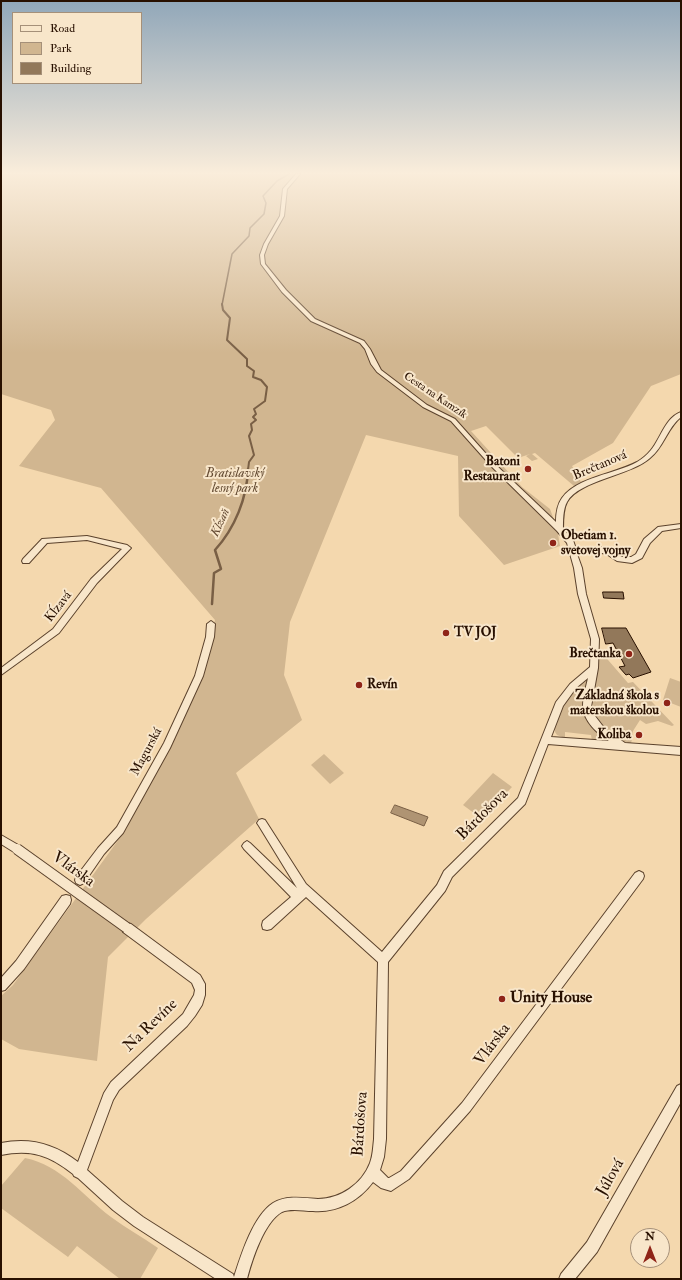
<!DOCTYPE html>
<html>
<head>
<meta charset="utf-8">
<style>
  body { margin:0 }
  #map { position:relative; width:682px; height:1280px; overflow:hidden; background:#f4d8ae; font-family:"IM FELL Double Pica",serif }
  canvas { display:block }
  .frame { position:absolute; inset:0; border:2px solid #281000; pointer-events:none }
  .legend { position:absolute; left:12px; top:12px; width:130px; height:72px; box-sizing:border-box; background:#f8e6ca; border:1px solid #a59079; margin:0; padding:5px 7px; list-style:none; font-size:12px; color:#281000 }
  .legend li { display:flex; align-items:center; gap:8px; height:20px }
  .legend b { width:20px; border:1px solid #a59079 }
  .north { position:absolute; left:630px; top:1228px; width:40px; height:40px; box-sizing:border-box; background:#f8e6ca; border:1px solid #a59079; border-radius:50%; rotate:0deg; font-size:11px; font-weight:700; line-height:16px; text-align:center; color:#281000 }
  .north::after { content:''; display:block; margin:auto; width:14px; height:18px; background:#8f2418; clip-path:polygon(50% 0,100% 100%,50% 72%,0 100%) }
</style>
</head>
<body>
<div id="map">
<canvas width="682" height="1280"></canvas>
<div class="frame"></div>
<ul class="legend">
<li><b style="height:5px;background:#f8e6ca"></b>Road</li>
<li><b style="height:11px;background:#d1b690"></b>Park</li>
<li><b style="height:11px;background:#92785a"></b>Building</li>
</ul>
<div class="north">N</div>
</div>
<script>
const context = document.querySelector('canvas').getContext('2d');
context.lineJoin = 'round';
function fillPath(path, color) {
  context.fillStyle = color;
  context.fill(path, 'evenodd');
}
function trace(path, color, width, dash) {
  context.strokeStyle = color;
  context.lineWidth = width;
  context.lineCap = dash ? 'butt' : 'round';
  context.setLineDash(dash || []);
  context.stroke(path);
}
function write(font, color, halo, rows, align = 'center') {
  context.font = font + ' "IM FELL Double Pica",serif';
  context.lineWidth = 4;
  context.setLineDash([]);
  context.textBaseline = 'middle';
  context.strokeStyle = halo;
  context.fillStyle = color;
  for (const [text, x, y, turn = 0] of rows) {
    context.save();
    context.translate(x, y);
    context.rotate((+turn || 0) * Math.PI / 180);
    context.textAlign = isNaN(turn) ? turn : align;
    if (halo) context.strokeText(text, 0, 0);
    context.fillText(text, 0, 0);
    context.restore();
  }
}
const green = new Path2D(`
  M1 174H681V374L651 386 613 443 572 466 581 482 574 486 535 453 532 454 538 459 532 461 526 456 530 454 518 458 486 426 471 431 522 487 550 509 557 528 560 546 504 565 459 516 458 456 366 435 290 622 284 675 302 720 236 773 259 819 146 919 108 957 97 1061 19 1049 1 1039V996L13 985 127 828 200 675 215 620 101 488 19 466 55 420 51 410 1 394Z
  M602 653 628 683 633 682 674 725 672 726 658 721 646 724 640 720 633 731 631 744C579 728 593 696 600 654Z
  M589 673C585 705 578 716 605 739V741H592L591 735 565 732V738L557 735 555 732C554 708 574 689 589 673Z
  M670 678 681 682V707L663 700Z
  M324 754 344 773 330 784 311 765Z
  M493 773 512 787 482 819 463 805Z
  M25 1158C61 1165 83 1196 111 1217 126 1228 142 1237 158 1248L140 1279H120L77 1246 68 1257 1 1208V1186Z`);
const water = new Path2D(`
  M395 805 428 817 424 826 391 813Z`);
const streamFar2 = new Path2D(`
  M222 305 232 254 249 236 250 228 264 214 266 203 263 196 277 181 289 174`);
const streamFar1 = new Path2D(`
  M222 304 223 310 230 318 227 340 247 359V366L254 371 253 377 261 380 267 387 265 401 254 409 256 414 253 417 256 420 251 424 252 430 249 436 254 455 249 462 248 470`);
const stream = new Path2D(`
  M212 604 214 573 221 569 215 550C235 528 247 498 248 469`);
const building = new Path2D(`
  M603 592H623L624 599 604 598Z
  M602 628H626L651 672 633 678 629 674 626 675 619 667 625 666 613 643 606 644Z`);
const minor = new Path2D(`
  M296 174H300L287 189 284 216 268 244 264 255 265 264 286 290 315 319 364 341 370 349 381 370 427 405 455 419 496 465 556 522C556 514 557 505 562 498 577 477 615 474 637 462 642 459 647 455 651 450 661 438 665 418 681 412V417C667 428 664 447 650 458 630 476 579 480 567 502 563 509 563 520 563 529L573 540 576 549 606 547 622 557H631L636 554 644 539 658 527 681 524V528L662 531 650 543 642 558 632 563 617 561 605 553 577 554 582 568 586 594 599 639 598 668 591 707 595 716 605 729 625 743 681 747V755L548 744 525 804 452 877 445 891 388 962 386 1139 384 1157 380 1170 388 1178H389L401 1171 462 1103 635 873 639 871 643 873 644 876 643 879 470 1111 409 1179 391 1191 381 1188 373 1182C359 1201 337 1213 313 1211 303 1211 291 1208 282 1212 264 1222 252 1260 247 1279H216L134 1226 113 1210 78 1178 74 1176 73 1174C49 1155 31 1149 1 1155V1143C30 1137 55 1144 78 1162L104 1093 111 1082 183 1014 194 995 195 990 192 983 123 932 122 928 123 924 127 923 131 924 200 975 205 984V995L202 1005 195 1016 187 1026 119 1090 113 1100 87 1170 122 1201 143 1217 233 1274 234 1277C241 1255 253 1216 273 1203 287 1195 303 1198 318 1199 340 1199 362 1184 370 1163 373 1155 373 1147 374 1139L378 962 306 897 271 929 267 930 263 929 262 925 263 921 291 897 244 849 242 846 244 843 247 841 250 843 297 888 259 826 257 823 259 820 262 819 265 820 306 884 382 952 437 885 444 871 518 798 556 702 570 684 590 667 591 639 578 594 574 568 567 543 557 531 492 467 451 421 423 407 377 372 371 364 365 349 360 343 311 321 282 292 261 264 260 255 264 244 280 216 283 189ZM588 678C586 687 583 697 583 706 583 721 598 734 609 741L551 737 563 706 576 688Z
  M87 536 127 545 131 548 97 583 59 633 1 675V668L53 629 91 579 122 549 87 540 47 543 29 563H23L22 561 23 559 42 539Z
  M211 621 215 624 214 637 203 676 170 748 123 833 104 854 84 883 80 885 76 883 75 880 76 877 98 848 117 827 164 743 195 676 206 637 207 624Z
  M1 835 20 846 22 849 20 852 17 854 1 844Z
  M66 895 70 896 71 900 70 904 24 969 5 990 1 991V978L16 961 62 896Z
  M681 1084V1102L597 1252 575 1279H559L561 1274 587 1242 677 1086Z`);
const minorBridge = new Path2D(`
  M17 849 127 928`);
const markers = [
  [528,469,4,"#8f2418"],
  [553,543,4,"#8f2418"],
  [446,633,4,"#8f2418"],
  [629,654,4,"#8f2418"],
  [359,685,4,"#8f2418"],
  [667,703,4,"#8f2418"],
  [639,735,4,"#8f2418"],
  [502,999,4,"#8f2418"]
];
const farStreetnames = [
  ["Cesta na Kamzík",435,396,34]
];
const farWaternames = [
  ["Kĺzaň",221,523,-65]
];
const poiNames = [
  ["Batoni",520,462],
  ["Restaurant",520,477],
  ["Obetiam 1.",561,536,"left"],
  ["svetovej vojny",561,551,"left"],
  ["TV JOJ",454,633,"left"],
  ["Brečtanka",621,654],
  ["Revín",367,685,"left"],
  ["Základná škola s",659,696],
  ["materskou školou",659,711],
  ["Koliba",631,735]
];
const streetNames = [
  ["Brečtanová",600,466,-23],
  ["Kĺzavá",59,607,-52],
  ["Magurská",147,752,-62]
];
const parkNames = [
  ["Bratislavský",235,474],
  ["lesný park",235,489]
];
const nearStreetnames = [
  ["Bárdošova",483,815,-45],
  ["Vlárska",73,870,36],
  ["Na Revíne",151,1026,-44],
  ["Vlárska",493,1045,-53],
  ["Bárdošova",361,1124,-86],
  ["Júlová",611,1178,-60]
];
const nearPoinames = [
  ["Unity House",510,999]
];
fillPath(green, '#d1b690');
fillPath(water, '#af9473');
trace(water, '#795f45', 1);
trace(streamFar2, '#795f45', 1.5);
trace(streamFar1, '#795f45', 2);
trace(stream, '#795f45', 2.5);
fillPath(building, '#92785a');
trace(building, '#281000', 1);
trace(minor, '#5b422c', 2);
fillPath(minor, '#f8e6ca');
trace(minorBridge, '#5b422c', 12, []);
trace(minorBridge, '#f8e6ca', 10);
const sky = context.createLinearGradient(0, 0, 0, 353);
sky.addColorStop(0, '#91a7b9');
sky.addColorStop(0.49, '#faeddb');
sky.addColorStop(1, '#faeddb00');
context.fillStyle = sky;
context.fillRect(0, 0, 682, 353);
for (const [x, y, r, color] of markers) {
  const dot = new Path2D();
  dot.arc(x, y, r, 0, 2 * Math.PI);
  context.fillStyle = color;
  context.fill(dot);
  trace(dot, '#f8e6ca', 1.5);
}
write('11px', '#281000', '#f8e6ca', farStreetnames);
write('italic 12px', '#654b34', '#f8e6ca', farWaternames);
write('bold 13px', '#281000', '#f8e6ca', poiNames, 'right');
write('13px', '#281000', '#f8e6ca', streetNames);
write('italic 13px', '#634a32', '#f8e6ca', parkNames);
write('16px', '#281000', '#f8e6ca', nearStreetnames);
write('bold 16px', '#281000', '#f8e6ca', nearPoinames, 'left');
</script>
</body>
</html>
